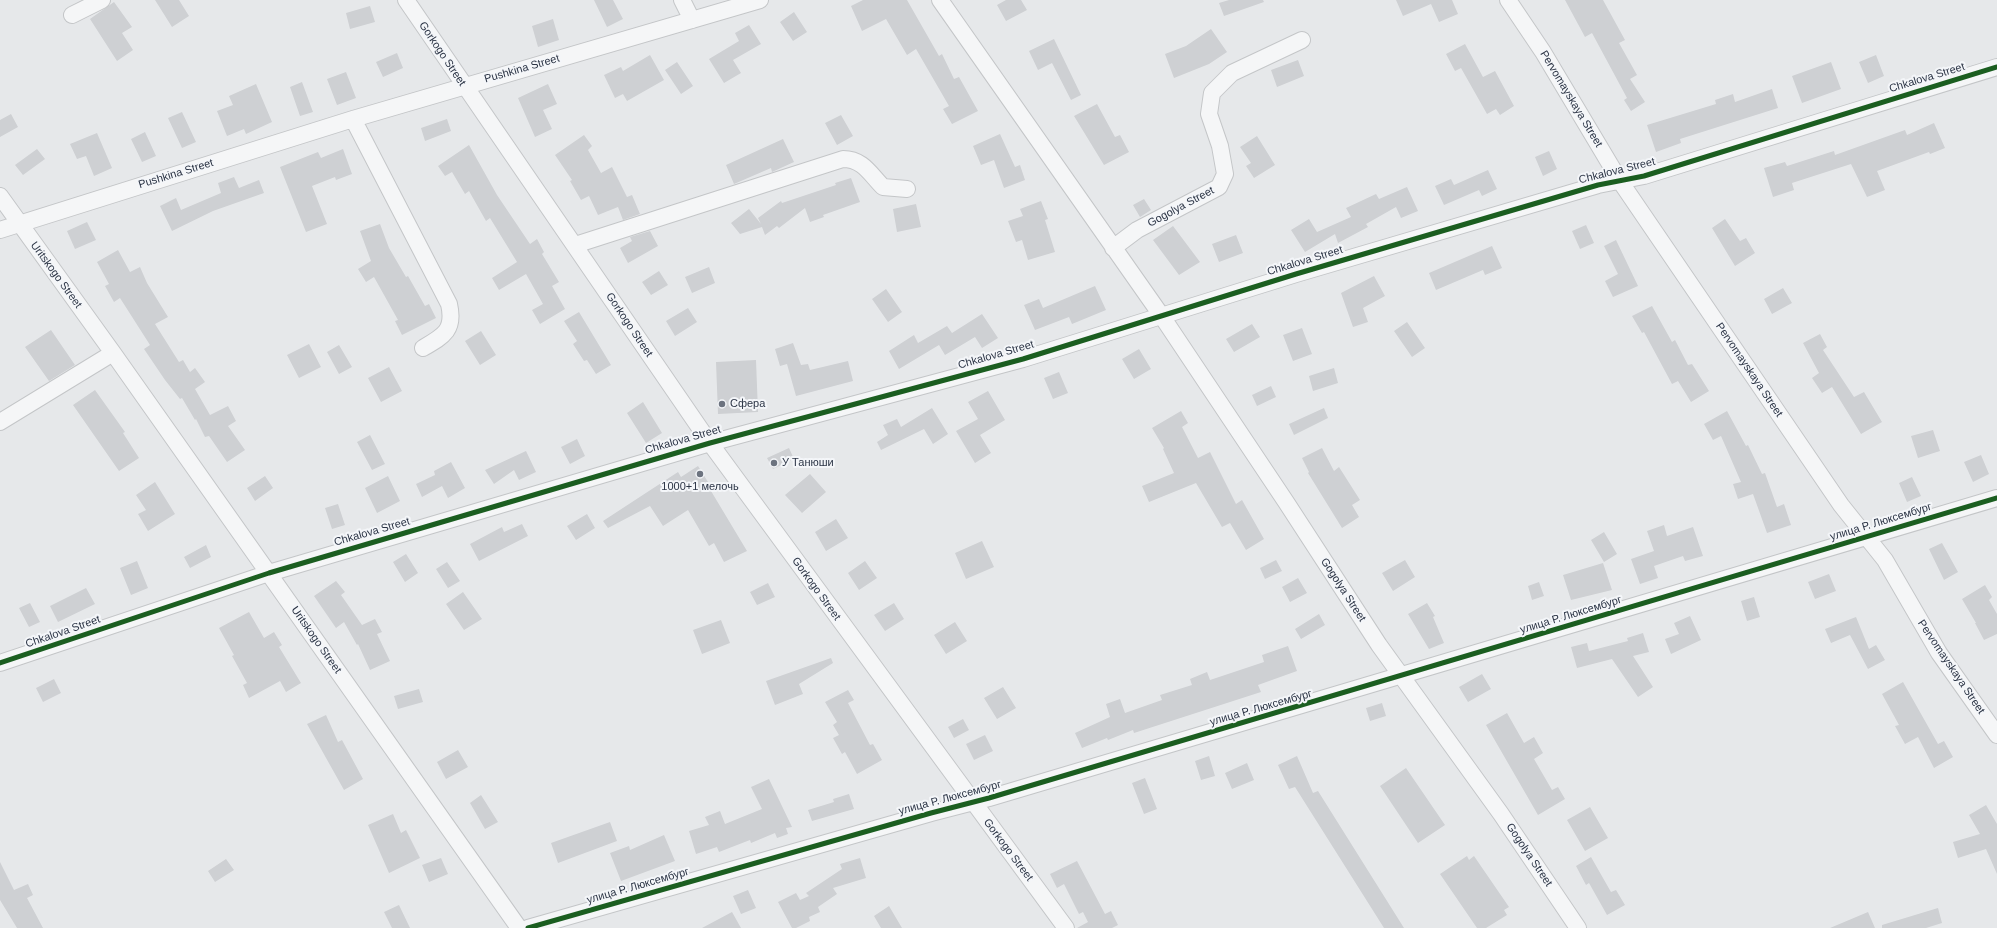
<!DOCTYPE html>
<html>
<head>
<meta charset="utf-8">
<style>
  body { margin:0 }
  canvas { display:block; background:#e6e8ea }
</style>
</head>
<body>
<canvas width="1997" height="928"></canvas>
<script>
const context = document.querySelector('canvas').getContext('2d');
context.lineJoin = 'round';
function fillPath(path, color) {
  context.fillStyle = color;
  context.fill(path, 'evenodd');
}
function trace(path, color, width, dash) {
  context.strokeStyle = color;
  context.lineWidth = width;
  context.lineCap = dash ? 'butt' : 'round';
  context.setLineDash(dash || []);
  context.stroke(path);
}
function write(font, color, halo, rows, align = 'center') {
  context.font = font + ' Helvetica,sans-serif';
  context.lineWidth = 4;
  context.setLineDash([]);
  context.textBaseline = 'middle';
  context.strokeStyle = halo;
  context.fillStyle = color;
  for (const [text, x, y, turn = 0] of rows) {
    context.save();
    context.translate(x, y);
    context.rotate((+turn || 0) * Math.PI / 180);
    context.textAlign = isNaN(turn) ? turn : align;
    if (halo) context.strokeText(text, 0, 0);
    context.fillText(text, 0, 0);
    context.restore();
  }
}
const building = new Path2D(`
  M155 0H179L189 16 172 27Z
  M594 0H613L623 19 607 27Z
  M863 0H907L939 56 942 54 954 79 959 77 978 111 952 124 943 109 949 106 916 49 907 55 886 19 862 31 851 6Z
  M1006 0H1021L1027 10 1006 21 997 5Z
  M1229 0H1263L1264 2 1224 16 1219 3Z
  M1396 0H1452L1458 14 1439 22 1431 4 1403 16Z
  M1565 0H1603L1625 40 1619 43 1637 75 1630 79 1645 102 1631 111 1624 100 1627 98 1592 33 1585 37Z
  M114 2 132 27 122 33 133 50 117 61 90 19Z
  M370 6 375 22 350 29 346 13Z
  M794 12 807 32 793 41 780 22Z
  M553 19 559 40 538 47 532 26Z
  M749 25 761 44 733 60 741 73 724 83 709 59 739 41 735 33Z
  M1211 29 1227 52 1209 64 1174 78 1165 54 1186 46Z
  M1054 39 1081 95 1071 100 1052 63 1038 70 1029 51Z
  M1465 44 1483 77 1495 71 1514 106 1500 115 1496 109 1487 114 1461 68 1455 71 1446 54Z
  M397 53 403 68 383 77 376 62Z
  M650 55 664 80 627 101 623 94 615 98 604 75 621 67 623 71Z
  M1876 55 1884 76 1868 83 1859 62Z
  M1298 60 1304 76 1277 87 1271 70Z
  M677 62 693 86 681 94 665 70Z
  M1831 62 1841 89 1802 103 1792 76Z
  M346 72 356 98 337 105 327 79Z
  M302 82 313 112 300 116 290 87Z
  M256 84 272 122 246 134 244 129 227 136 217 111 233 105 229 96Z
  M548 84 557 104 543 110 552 129 535 137 518 98Z
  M1772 89 1778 108 1680 139 1681 143 1656 152 1647 125 1716 104 1715 100 1733 94 1735 102Z
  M1097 104 1115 137 1120 135 1129 152 1104 165 1074 116Z
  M182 112 196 142 182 148 168 118Z
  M11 114 18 127 0 137V120Z
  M841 115 853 136 837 145 825 123Z
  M447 119 451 131 425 141 421 128Z
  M1934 123 1945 148 1930 154 1929 152 1877 171 1885 190 1867 197 1851 164 1792 183 1794 190 1773 197 1764 168 1785 162 1787 166 1834 151 1835 155 1905 130 1907 135Z
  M145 132 156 156 142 162 131 139Z
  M97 133 112 168 94 176 86 156 77 159 70 144Z
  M1000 134 1015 167 1020 165 1025 180 1004 188 994 160 981 165 973 146Z
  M584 135 592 146 588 150 601 173 612 167 627 197 632 195 640 214 623 220 618 207 598 215 589 196 581 200 570 181 572 180 555 155Z
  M1257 136 1275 165 1254 178 1246 166 1251 163 1240 147Z
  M783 139 794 162 772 172 771 168 734 184 726 165Z
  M469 145 497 195 530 244 537 239 544 252 542 254 559 282 552 286 565 309 540 324 532 310 543 304 526 274 499 290 492 278 517 262 490 218 486 221 469 191 465 194 452 172 445 176 438 166Z
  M37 149 45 159 23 175 15 165Z
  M343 149 352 174 336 180 335 177 312 186 327 224 306 232 280 167 318 152 321 158Z
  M1549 151 1557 169 1543 176 1535 157Z
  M1488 170 1497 189 1482 196 1479 190 1444 205 1435 186 1451 179 1454 185Z
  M234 177 239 188 259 180 264 193 213 211 172 231 160 206 176 198 181 210 221 193 218 183Z
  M851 178 860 202 823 215 824 217 810 222 805 208 779 228 777 226 765 235 762 227 740 234 731 223 749 209 761 224 758 218 781 201 782 203 836 185 835 183Z
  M1407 187 1418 211 1401 218 1396 207 1366 224 1368 227 1338 243 1335 234 1305 252 1291 230 1309 219 1317 232 1351 217 1346 208 1376 194 1379 199Z
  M1144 199 1151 210 1140 217 1133 205Z
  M1041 201 1048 219 1045 220 1055 252 1028 260 1022 240 1016 242 1008 221 1023 216 1020 209Z
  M916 204 921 227 897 232 893 209Z
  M1725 219 1740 241 1746 238 1755 253 1735 266 1712 228Z
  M87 222 96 240 75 249 67 231Z
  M380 224 389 248 406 277 408 276 425 306 429 304 436 318 402 335 395 321 398 320 374 277 366 282 358 269 371 261 360 231Z
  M1586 225 1594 243 1580 249 1572 231Z
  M1173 226 1200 262 1179 275 1153 240Z
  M650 231 658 246 628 263 620 248 632 241 630 237Z
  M1236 235 1243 253 1219 262 1212 244Z
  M1616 240 1638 286 1613 297 1605 281 1618 274 1604 246Z
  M1492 246 1502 268 1485 275 1483 270 1436 290 1429 273Z
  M118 250 130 272 140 267 147 283 168 317 155 324 179 362 183 360 190 372 195 368 205 382 195 389 210 415 228 406 236 421 228 426 245 450 227 462 209 436 205 437 196 419 195 420 182 398 180 399 165 380 144 349 150 345 120 298 114 302 105 286 109 284 97 262Z
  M709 267 715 283 692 293 685 277Z
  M659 271 668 285 651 295 642 282Z
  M1374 276 1385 296 1363 308 1368 322 1353 327 1341 293Z
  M1095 286 1106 310 1072 324 1069 317 1035 330 1024 305 1039 299 1043 308Z
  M1783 288 1792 303 1772 314 1764 299Z
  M886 289 902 312 888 322 872 299Z
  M1652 306 1672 342 1675 340 1688 365 1692 364 1709 391 1691 402 1678 381 1672 384 1644 332 1642 333 1632 316Z
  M688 308 697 322 675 336 666 321Z
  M579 312 611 365 596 374 587 360 584 361 573 344 577 341 564 321Z
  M982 314 998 338 982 348 975 337 945 355 939 345 899 369 889 351 914 335 918 343 947 326 952 333Z
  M1407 322 1425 348 1412 357 1394 331Z
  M1252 324 1260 337 1234 352 1226 339Z
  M1302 328 1312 354 1293 361 1283 335Z
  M51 330 75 365 49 381 25 347Z
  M481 331 496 355 480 365 465 341Z
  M1820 334 1827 347 1823 350 1854 397 1864 392 1882 422 1861 434 1832 387 1822 393 1812 378 1819 373 1803 343Z
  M793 343 801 365 808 364 810 370 848 361 853 381 796 396 787 364 780 366 775 349Z
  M309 344 321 367 299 378 287 355Z
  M339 345 352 367 339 374 327 352Z
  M1139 349 1151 369 1134 379 1122 359Z
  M756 360 758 412 718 414 716 362Z
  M389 367 402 391 381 402 368 378Z
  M1334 368 1338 383 1313 391 1309 376Z
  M1059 372 1068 393 1053 399 1044 378Z
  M1271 386 1276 397 1257 406 1252 395Z
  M95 390 125 432 123 433 139 458 119 471 73 405Z
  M988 391 1005 420 980 435 991 453 975 463 956 431 978 419 968 402Z
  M643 402 662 433 646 443 627 413Z
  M932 408 948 434 933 444 924 429 881 450 877 442 888 435 883 425 897 419 901 427Z
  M1324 408 1328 418 1294 435 1289 424Z
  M1181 411 1188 423 1182 427 1198 458 1210 452 1236 504 1242 500 1264 539 1246 550 1230 523 1222 527 1196 483 1149 502 1142 486 1174 473 1163 449 1164 448 1152 428Z
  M1727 411 1746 446 1748 445 1762 474 1765 473 1777 507 1784 504 1791 525 1767 533 1753 494 1738 499 1733 484 1741 482 1721 436 1713 440 1704 424Z
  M1933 430 1940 451 1918 458 1911 436Z
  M370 435 385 464 372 470 357 442Z
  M577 439 585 456 570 464 561 447Z
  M789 448 794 459 773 469 767 458Z
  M1322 448 1334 471 1339 467 1360 500 1352 505 1359 517 1342 528 1308 473 1309 472 1302 458Z
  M526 451 536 472 519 480 514 470 494 484 485 470Z
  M1981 455 1989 474 1973 482 1964 462Z
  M451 462 465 488 448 498 442 486 422 497 416 484 435 475 434 471Z
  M698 466 713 490 711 491 747 551 724 562 714 543 709 546 688 510 663 526 650 506 608 528 603 521 678 472 681 477Z
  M810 474 826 492 802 513 785 495Z
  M265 476 273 488 255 501 247 488Z
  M388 476 400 501 377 513 365 488Z
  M1912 477 1921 496 1907 502 1899 483Z
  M155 482 175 514 148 531 138 514 146 510 136 495Z
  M338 504 345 525 332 529 325 508Z
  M587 514 595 528 576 540 567 526Z
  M836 519 848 538 826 551 815 532Z
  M522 524 528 536 479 561 470 544 502 527 504 532Z
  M1664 525 1667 536 1693 527 1703 556 1685 561 1683 556 1654 566 1658 578 1640 584 1631 559 1654 551 1647 531Z
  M1604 532 1617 554 1604 562 1591 540Z
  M982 541 994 567 966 579 955 553Z
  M1942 543 1958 572 1944 580 1929 549Z
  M206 545 211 557 190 568 184 557Z
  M406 554 418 573 405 582 393 562Z
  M1276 560 1282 571 1265 579 1260 568Z
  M1405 560 1415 577 1393 591 1382 573Z
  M137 561 148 588 131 595 120 568Z
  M865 561 877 578 859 590 848 573Z
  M447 562 460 581 448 588 436 569Z
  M1603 563 1612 590 1571 600 1563 575Z
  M1829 574 1836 591 1815 599 1808 582Z
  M1298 578 1307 593 1290 602 1282 587Z
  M336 581 345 592 341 595 362 625 375 619 382 632 377 634 390 661 370 670 358 644 357 645 344 622 336 628 314 596Z
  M1539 582 1544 596 1532 600 1528 586Z
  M768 583 775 597 757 605 750 592Z
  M1985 585 1992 597 1989 600 1997 614V634L1984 640 1975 623H1976L1962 599Z
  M86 588 95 604 58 622 50 606Z
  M463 592 482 619 464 630 446 604Z
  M1754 597 1760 617 1747 621 1741 601Z
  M30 603 40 622 29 627 19 608Z
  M894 603 904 619 885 631 874 615Z
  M1427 603 1435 616 1433 617 1444 643 1429 649 1408 614Z
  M249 612 264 638 274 632 282 645 279 647 301 683 286 692 280 681 249 698 243 685 247 683 232 656 234 655 219 628Z
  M1319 614 1325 625 1301 639 1295 629Z
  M1690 616 1701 640 1671 654 1665 639 1679 634 1674 623Z
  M1856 617 1869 649 1876 645 1885 660 1868 669 1850 635 1831 643 1825 629Z
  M721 620 730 643 702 654 693 630Z
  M955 622 967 641 946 654 934 635Z
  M1643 633 1649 652 1633 656 1653 687 1638 697 1612 659 1577 668 1571 647 1587 643 1589 651 1628 641 1627 638Z
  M1288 646 1297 671 1258 685 1261 692 1134 733 1133 730 1108 740 1107 738 1082 748 1075 733 1110 717 1106 704 1120 699 1125 713 1162 700 1160 695 1192 685 1190 679 1207 672 1210 680 1264 662 1262 655Z
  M831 658 833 663 799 684 803 694 775 705 766 681Z
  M1482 674 1491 689 1468 702 1459 687Z
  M54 679 61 693 43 702 36 688Z
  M1903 682 1938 744 1944 741 1953 757 1934 768 1918 737 1905 744 1895 726 1899 725 1882 694Z
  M1003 687 1016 708 997 719 984 698Z
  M419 689 423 702 398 709 394 696Z
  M848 690 854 700 848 703 870 745 873 744 882 760 857 774 845 752 842 754 833 738 839 735 833 725 837 722 825 702Z
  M1382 703 1386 716 1370 721 1366 708Z
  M1507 713 1524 743 1534 737 1543 753 1534 759 1552 790 1558 787 1565 799 1538 815 1486 725Z
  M326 715 338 742 342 740 363 779 344 790 307 724Z
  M963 719 969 730 954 738 948 727Z
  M985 735 993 751 974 760 966 744Z
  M458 750 468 767 446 779 437 762Z
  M1209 756 1215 776 1201 780 1195 761Z
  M1297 756 1313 793 1318 791 1404 928H1384L1295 787 1289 789 1278 765Z
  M1247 763 1254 780 1232 789 1225 773Z
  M1406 768 1445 825 1418 843 1380 786Z
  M1145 778 1157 809 1144 814 1132 783Z
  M769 779 792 827 786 828 788 834 777 838 775 833 751 843 750 840 719 852 717 847 696 854 689 831 709 825 705 817 720 811 725 824 762 809 751 787Z
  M849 794 854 809 812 821 808 810 834 802 833 799Z
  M481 795 498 822 485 829 470 803Z
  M1986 805 1997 824V874L1986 849 1958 858 1953 842 1980 834 1969 815Z
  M1590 807 1608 838 1585 851 1567 820Z
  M393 814 401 833 406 830 420 858 389 873 368 825Z
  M610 822 617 841 558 863 551 843Z
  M664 835 675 861 621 881 610 853 629 846 630 850Z
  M1467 856 1469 860 1474 856 1509 907 1504 910 1507 915 1486 928H1477L1440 874Z
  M1591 857 1611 892 1616 890 1625 905 1607 915 1589 883 1586 885 1576 866Z
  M441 858 448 874 429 882 422 865Z
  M860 858 866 878 833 888 837 894 818 907 820 912 809 917 810 921 796 928H792L778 902 796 893 800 900 809 896 806 893 842 869 840 864Z
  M226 859 234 870 215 882 208 871Z
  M1077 861 1105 914 1111 911 1118 925 1112 928H1077L1088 922 1083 912 1079 914 1064 884 1057 888 1050 874Z
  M0 862 14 890 28 884 33 895 27 898 43 928H17L0 900Z
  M748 890 756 908 741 914 733 896Z
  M399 905 410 928H392L384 912Z
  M889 906 902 928H881L874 916Z
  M1938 908 1942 923 1926 928H1882V925Z
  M732 912 741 928H702Z
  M1868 912 1875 928H1830Z`);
const minor = new Path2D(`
  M406 0 710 443 1066 928
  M682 0 692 20
  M940 0 1161 315 1286 502 1379 645 1501 814 1578 928
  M1508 0 1543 52 1620 181 1841 505 1885 560 1939 653 1997 735
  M72 15 102 0
  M353 119 449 304C455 330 444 336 423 348
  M0 196 113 353 519 928
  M0 230 353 119 760 0
  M575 245 843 159C863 159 870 174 883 187L907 189
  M1113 248 1137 230 1219 187 1225 174 1220 146 1209 114 1212 93 1232 73 1302 40
  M0 422 113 353
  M0 663 269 573 710 443 1023 359 1296 274 1598 185 1644 176 1997 67
  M528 928 931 813 989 798 1997 498`);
const cycleway = new Path2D(`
  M0 663 269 573 710 443 1023 359 1296 274 1598 185 1644 176 1997 67
  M528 928 931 813 989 798 1997 498`);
const markers = [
  [722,404,4,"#6c737f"],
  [774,463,4,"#6c737f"],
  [700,474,4,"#6c737f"]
];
const streetNames = [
  ["Gorkogo Street",442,54,56],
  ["Pushkina Street",522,69,-16],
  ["Chkalova Street",1927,78,-17],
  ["Pervomayskaya Street",1571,99,59],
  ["Chkalova Street",1617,171,-14],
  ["Pushkina Street",176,174,-17],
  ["Gogolya Street",1181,207,-28],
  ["Chkalova Street",1305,261,-17],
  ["Uritskogo Street",56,275,54],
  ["Gorkogo Street",629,325,56],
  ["Chkalova Street",996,355,-16],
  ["Pervomayskaya Street",1749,370,56],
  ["Chkalova Street",683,440,-16],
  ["улица Р. Люксембург",1881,522,-17],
  ["Chkalova Street",372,532,-16],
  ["Gorkogo Street",816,589,54],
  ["Gogolya Street",1343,590,57],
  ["улица Р. Люксембург",1571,615,-17],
  ["Chkalova Street",63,632,-19],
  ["Uritskogo Street",316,640,55],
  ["Pervomayskaya Street",1951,667,56],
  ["улица Р. Люксембург",1261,708,-16],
  ["улица Р. Люксембург",950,798,-15],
  ["Gorkogo Street",1008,850,53],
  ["Gogolya Street",1529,855,56],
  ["улица Р. Люксембург",638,886,-16]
];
const poiNames = [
  ["Сфера",730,404],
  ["У Танюши",782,463],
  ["1000+1 мелочь",700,487,"center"]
];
fillPath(building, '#ced0d3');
trace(minor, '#c4c6c8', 18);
trace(minor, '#f5f6f7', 16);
trace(cycleway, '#1b5e20', 5);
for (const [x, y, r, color] of markers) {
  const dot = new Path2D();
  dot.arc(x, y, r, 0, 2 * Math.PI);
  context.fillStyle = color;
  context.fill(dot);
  trace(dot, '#f4f6f9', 1.5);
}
write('11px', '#2b3445', '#f4f6f9', streetNames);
write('11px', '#2b3445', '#f4f6f9', poiNames, 'left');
</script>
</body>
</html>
